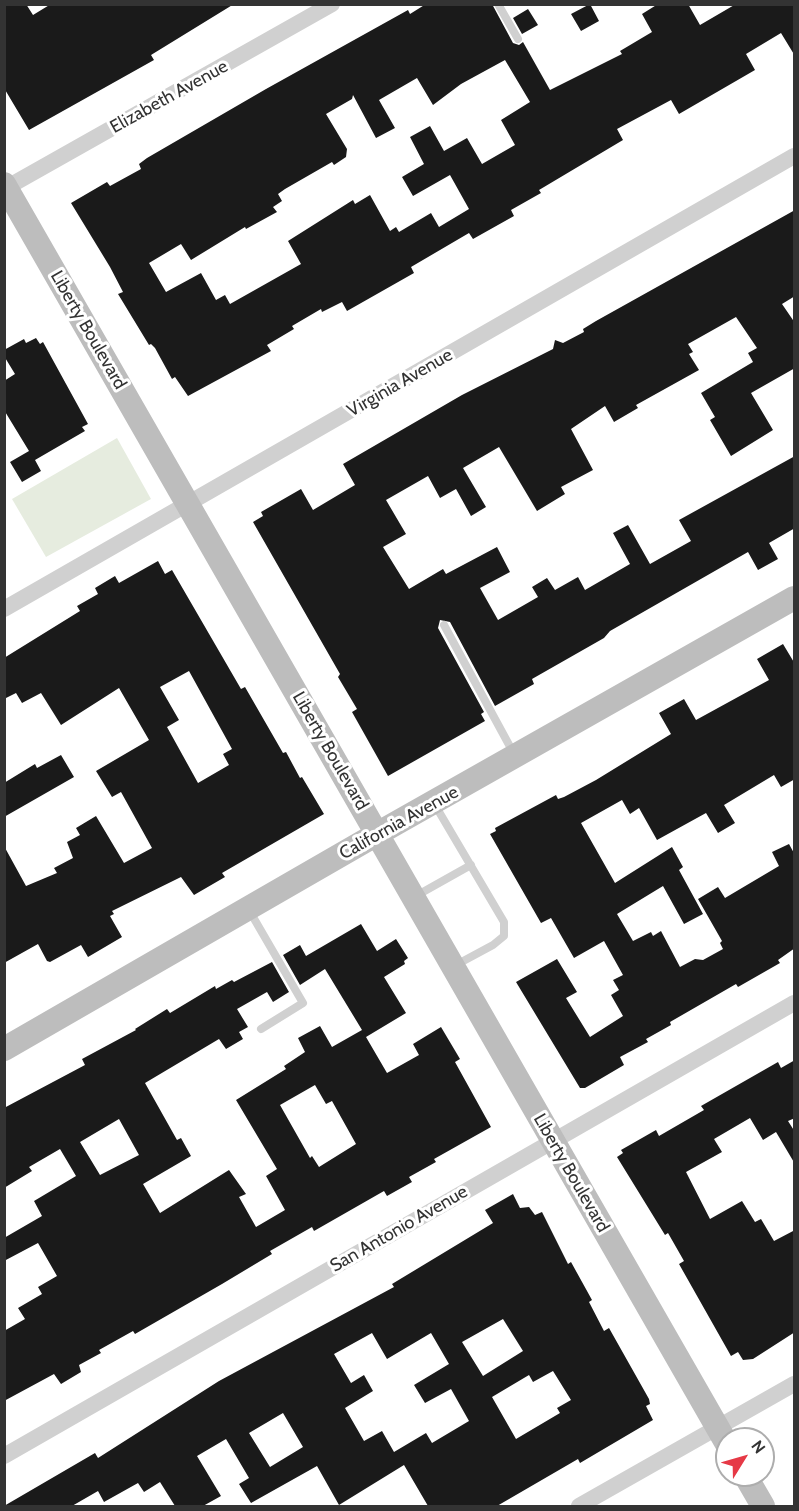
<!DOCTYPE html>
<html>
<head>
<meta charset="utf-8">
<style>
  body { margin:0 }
  #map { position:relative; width:799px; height:1511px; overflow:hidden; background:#fff; font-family:Cabin,sans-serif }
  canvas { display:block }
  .frame { position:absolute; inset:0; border:6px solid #333; pointer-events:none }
  .north { position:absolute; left:715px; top:1427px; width:60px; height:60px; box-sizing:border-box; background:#fff; border:2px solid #adadad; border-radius:50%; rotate:53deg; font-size:16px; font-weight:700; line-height:24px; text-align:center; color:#333 }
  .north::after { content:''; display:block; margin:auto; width:21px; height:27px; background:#e63946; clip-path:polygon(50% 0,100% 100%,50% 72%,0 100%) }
</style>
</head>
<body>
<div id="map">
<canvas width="799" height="1511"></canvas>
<div class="frame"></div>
<div class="north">N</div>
</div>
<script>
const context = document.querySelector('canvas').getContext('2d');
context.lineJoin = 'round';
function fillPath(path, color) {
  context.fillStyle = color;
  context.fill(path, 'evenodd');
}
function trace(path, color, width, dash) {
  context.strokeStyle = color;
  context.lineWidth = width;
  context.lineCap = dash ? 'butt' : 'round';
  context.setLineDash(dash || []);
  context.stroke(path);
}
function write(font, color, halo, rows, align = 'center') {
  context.font = font + ' Cabin,sans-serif';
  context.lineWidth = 6;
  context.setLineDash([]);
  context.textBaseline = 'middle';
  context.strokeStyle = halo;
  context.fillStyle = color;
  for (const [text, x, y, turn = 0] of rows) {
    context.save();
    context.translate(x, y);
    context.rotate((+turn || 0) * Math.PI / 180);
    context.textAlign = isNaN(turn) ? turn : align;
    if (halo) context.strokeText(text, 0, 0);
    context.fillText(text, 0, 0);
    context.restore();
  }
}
const green = new Path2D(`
  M117 438 151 499 46 557 12 499Z`);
const building = new Path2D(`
  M4 4H26L33 15 51 4H234L151 55 154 60 29 130 4 88Z
  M426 4H492L513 43 519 45 523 42 550 90 622 54 620 51 652 32 642 14 658 4H688L700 25 736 4H795V56L781 33 746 54 755 70 679 114 671 100 617 129 623 140 539 190 541 193 511 210 514 216 473 239 469 233 411 267 414 273 347 311 342 302 322 312 321 309 292 326 294 329 267 345 271 351 188 396 175 377 172 379 155 348 151 344 149 345 118 294 123 292 110 267 71 203 107 182 110 186 141 169 139 164 147 158 266 89 408 10 410 14ZM505 60 530 102 501 120 515 145 482 164 467 138 444 151 430 126 410 137 424 164 402 177 413 196 450 175 469 209 439 227 431 213 399 232 396 227 390 231 370 195 355 204 353 200 288 241 301 264 230 304 225 295 216 300 201 273 166 292 149 263 181 244 191 260 245 227 246 229 277 212 273 207 282 201 278 194 285 189 332 162 334 165 346 157 347 149 326 114 352 99 353 95 376 138 395 128 379 100 417 78 433 105 461 84Z
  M590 4 599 21 581 31 571 14Z
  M528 9 538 25 522 34 513 18Z
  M795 210V296L782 304 795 323V368L751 393 773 430 731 456 710 420 715 417 701 393 753 362 748 353 757 348 736 317 688 344 693 352 689 354 699 370 636 405 638 408 614 422 605 406 571 429 593 470 561 487 565 494 537 511 499 447 463 468 486 507 471 516 456 489 440 498 428 476 386 500 406 534 383 547 409 589 443 569 446 574 497 547 510 572 480 588 498 620 538 597 532 587 547 578 555 590 578 577 585 590 630 564 613 533 628 525 650 564 691 541 679 520 795 456V528L769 543 778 559 758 570 748 552 610 631 604 638 532 679 534 684 495 706 450 622 440 620 438 628 484 712 481 714 485 721 388 776 352 712 357 709 338 677 340 674 253 522 263 516 261 512 301 489 313 510 355 485 343 464 462 395 553 349 555 340 563 343 584 332 583 329 596 321Z
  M36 338 40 344 43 342 88 424 82 427 85 431 35 460 41 471 22 482 10 462 29 451 4 410V381L15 374 4 356V350L24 339 26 343Z
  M158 561 165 574 172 570 241 689 245 687 283 753 286 752 300 778 302 777 324 814 222 873 225 877 194 895 181 877 112 911 114 914 110 916 122 937 88 957 81 945 50 962 47 961 38 944 4 963V846L26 886 57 873 54 868 73 858 67 842 80 835 76 828 96 816 124 863 152 848 121 792 112 797 96 771 149 740 119 688 61 725 41 693 22 703 16 693 4 699V658L80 611 77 606 98 594 95 588 115 576 119 583ZM189 671 232 749 223 754 229 765 198 783 167 727 179 720 160 687Z
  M783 644 795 664V779L781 787 774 775 724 805 735 823 718 833 706 813 657 840 639 808 630 814 622 800 581 823 615 883 672 847 683 867 679 870 703 914 684 924 663 886 617 914 633 941 651 932 653 936 661 931 680 967 695 959 703 960 723 949 720 943 722 941 698 899 718 887 725 898 779 866 772 852 789 844 795 855V948L778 960 780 963 738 987 736 984 670 1022 671 1025 646 1039 648 1042 620 1057 624 1065 585 1088H580L516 982 557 959 577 992 566 998 590 1037 623 1016 611 995 619 990 613 980 623 975 604 941 574 958 551 918 541 923 490 834 496 831 495 828 556 795 558 799 564 797 596 780 671 734 659 713 684 699 696 720 769 680 757 659Z
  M61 755 74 777 4 817V783L35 764 37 768Z
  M361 924 377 951 396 939 408 958 404 961 405 964 384 977 406 1013 366 1037 387 1073 419 1055 413 1044 441 1027 460 1059 455 1062 491 1127 434 1159 436 1162 409 1177 412 1182 387 1196 384 1191 314 1231 312 1227 270 1251 272 1254 222 1284 135 1334 133 1331 99 1350 101 1353 79 1365 81 1372 61 1384 54 1374 4 1401V1331L25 1319 18 1308 42 1294 38 1287 57 1276 38 1243 4 1261V1238L42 1216 34 1201 76 1176 60 1149 29 1167 32 1171 4 1188V1108L85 1065 82 1059 136 1030 135 1029 167 1009 170 1013 215 986 216 989 232 980 234 982 272 962 289 992 273 1002 267 992 237 1009 248 1027 239 1032 243 1039 226 1049 219 1039 145 1083 177 1140 181 1138 191 1156 143 1184 160 1213 229 1170 246 1194 239 1197 256 1227 285 1210 266 1176 277 1169 236 1100 286 1069 284 1066 305 1052 298 1038 320 1026 332 1047 362 1030 325 969 300 985 283 955 300 945 306 956ZM315 1085 326 1104 332 1101 356 1144 319 1167 312 1156 310 1158 280 1105ZM119 1119 139 1155 100 1175 80 1142Z
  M795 1060V1118L788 1121 795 1132V1164L776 1132 763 1140 750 1118 714 1139 722 1152 686 1172 710 1219 742 1201 755 1222 761 1219 774 1241 795 1230V1332L753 1359 743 1360 738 1352 731 1356 679 1264 684 1261 668 1233 665 1235 617 1157 623 1153 621 1150 656 1130 659 1136 704 1110 701 1106 778 1062 781 1068Z
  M513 1194 520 1208 529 1207 535 1215 542 1212 568 1264 571 1262 592 1300 589 1302 604 1331 609 1328 649 1399 650 1404 646 1406 653 1420 580 1463 578 1459 497 1506H428L404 1465 339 1505 317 1466 251 1503 239 1484 249 1478 226 1439 197 1456 221 1496 203 1506H175L160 1482 144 1492 138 1483 104 1502 98 1491 72 1506H4L95 1453 98 1458 219 1381 394 1287 392 1284 493 1223 485 1210ZM503 1319 523 1351 483 1376 462 1342ZM372 1333 387 1359 431 1333 449 1364 414 1385 425 1403 451 1389 469 1421 432 1443 426 1433 394 1452 382 1431 364 1441 345 1408 373 1391 364 1375 351 1383 334 1354ZM553 1371 571 1400 557 1408 560 1413 516 1439 492 1397 529 1375 533 1382ZM283 1413 303 1447 270 1467 249 1433Z`);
const lane = new Path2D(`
  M498 4 518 39
  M444 625 514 754
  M435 805 504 922V936L493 945 454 966
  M414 897 471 865
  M249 910 303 1003 261 1029`);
const street = new Path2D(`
  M4 189 332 4
  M4 609 794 156
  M4 1456 794 1003
  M579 1506 794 1384`);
const secondary = new Path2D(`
  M4 184 727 1444
  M4 1049 377 834 794 598
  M745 1475 763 1506`);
const streetNames = [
  ["Elizabeth Avenue",169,97,-29],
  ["Liberty Boulevard",88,330,60],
  ["Virginia Avenue",400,383,-30],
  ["Liberty Boulevard",330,751,60],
  ["California Avenue",399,823,-29],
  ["Liberty Boulevard",571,1173,60],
  ["San Antonio Avenue",399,1229,-30]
];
fillPath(green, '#e6ecdf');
fillPath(building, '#1a1a1a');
trace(lane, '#d0d0d0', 8);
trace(street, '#d0d0d0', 16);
trace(secondary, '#bdbdbd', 24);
write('18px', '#333', '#fff', streetNames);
</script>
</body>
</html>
